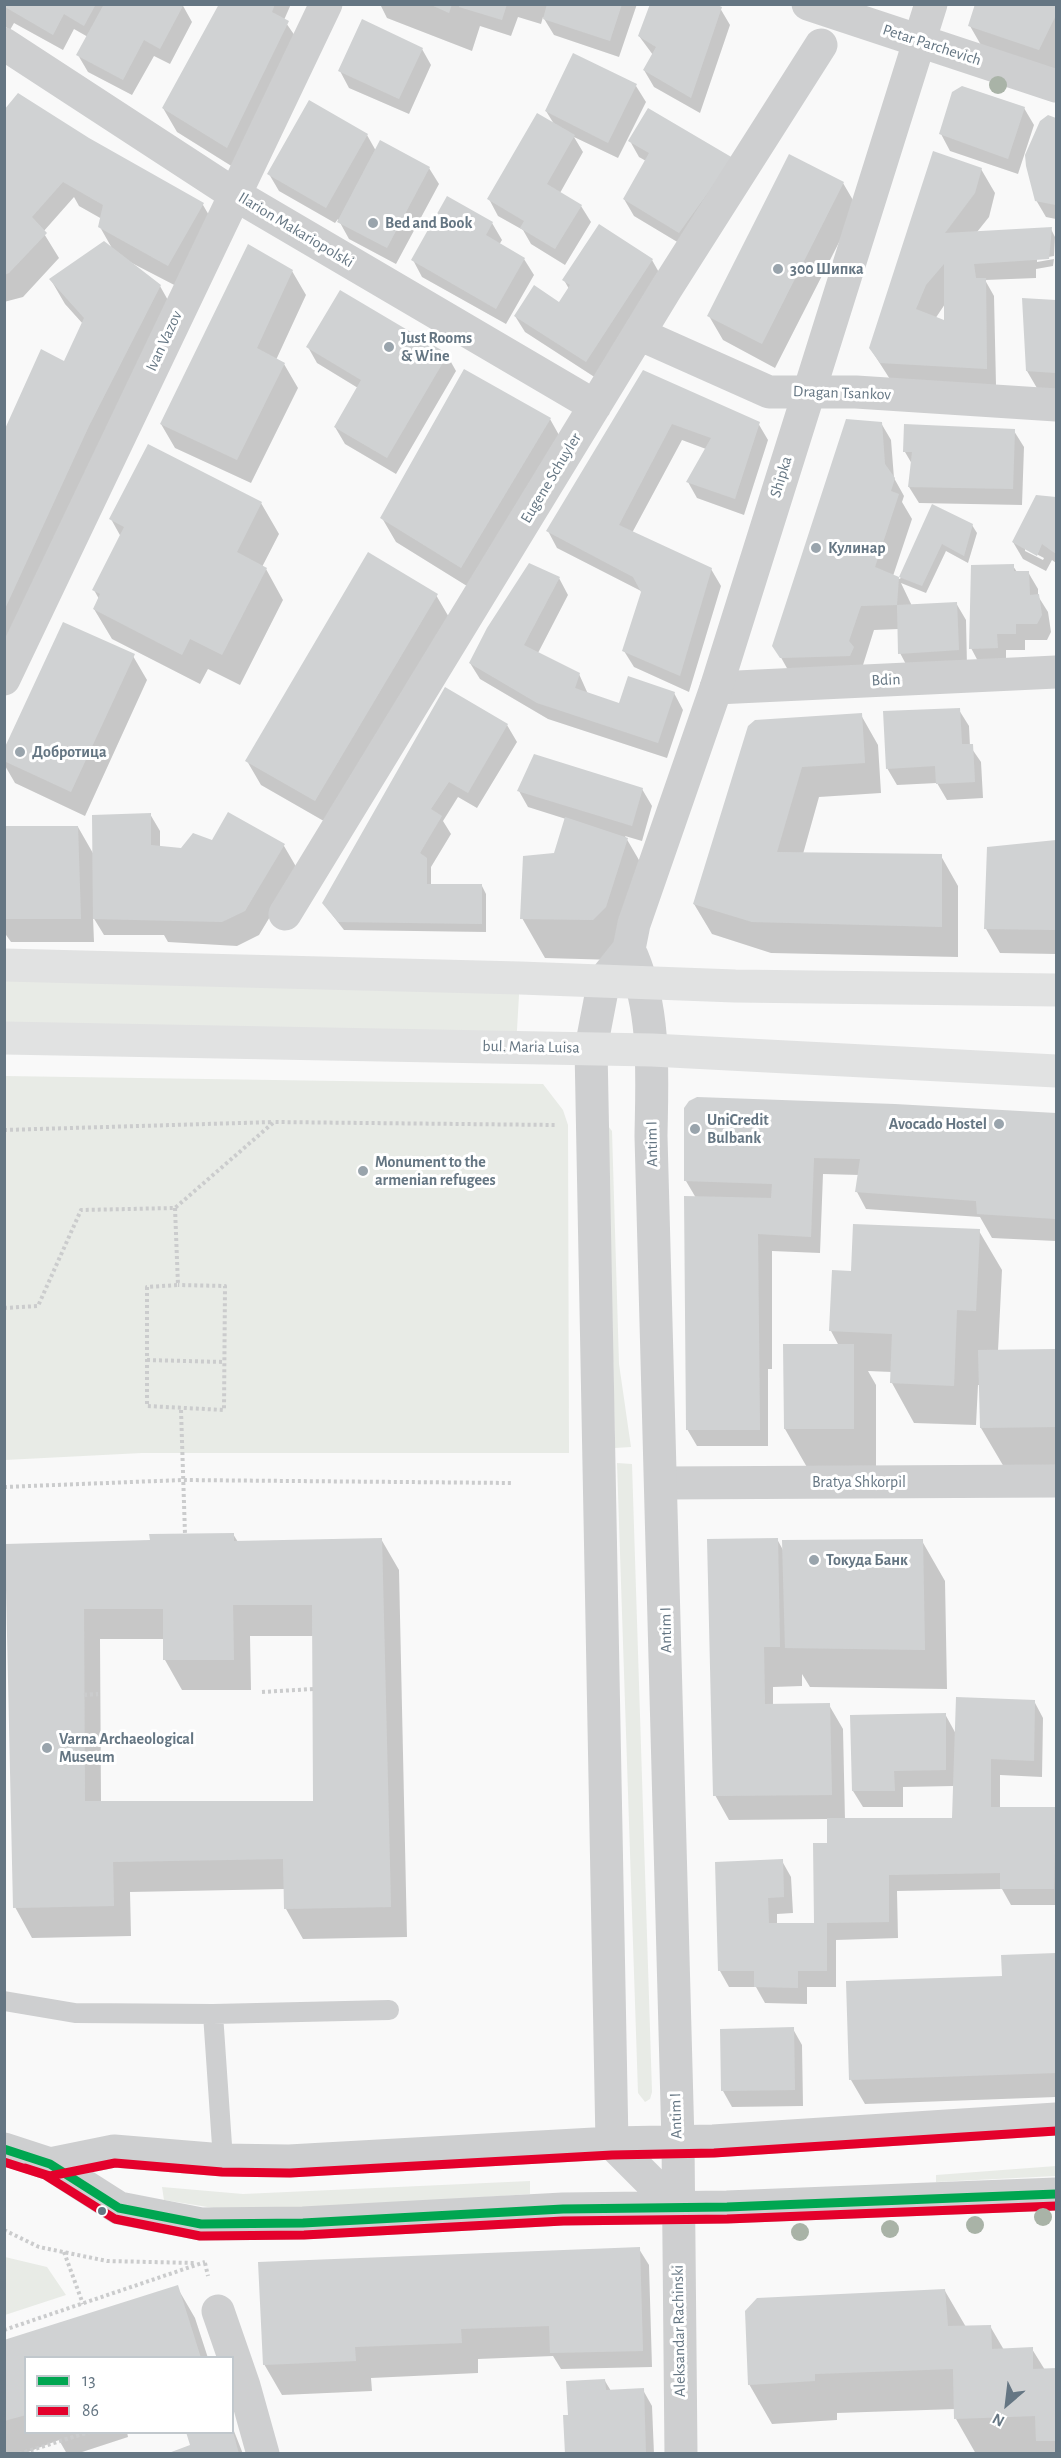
<!DOCTYPE html>
<html>
<head>
<meta charset="utf-8">
<style>
  body { margin:0 }
  #map { position:relative; width:1061px; height:2458px; overflow:hidden; background:#f9f9f9; font-family:"Alegreya Sans",sans-serif }
  canvas { display:block }
  .frame { position:absolute; inset:0; border:6px solid #657683; pointer-events:none }
  .legend { position:absolute; left:24px; top:2356px; width:210px; height:78px; box-sizing:border-box; background:#fff; border:2px solid #c1c8cd; margin:0; padding:8px 10px; list-style:none; font-size:18px; color:#657683 }
  .legend li { display:flex; align-items:center; gap:12px; height:30px }
  .legend b { width:30px; border:2px solid #c1c8cd }
  .north { position:absolute; left:977px; top:2374px; width:60px; height:60px; -webkit-text-stroke:4px #fff; paint-order:stroke; rotate:208deg; font-size:16px; font-weight:700; line-height:24px; text-align:center; color:#657683 }
  .north::after { content:''; display:block; margin:auto; width:21px; height:27px; background:#657683; clip-path:polygon(50% 0,100% 100%,50% 72%,0 100%) }
</style>
</head>
<body>
<div id="map">
<canvas width="1061" height="2458"></canvas>
<div class="frame"></div>
<ul class="legend">
<li><b style="height:8px;background:#00a651"></b>13</li>
<li><b style="height:8px;background:#e4002b"></b>86</li>
</ul>
<div class="north">N</div>
</div>
<script>
const context = document.querySelector('canvas').getContext('2d');
context.lineJoin = 'round';
function fillPath(path, color) {
  context.fillStyle = color;
  context.fill(path, 'evenodd');
}
function trace(path, color, width, dash) {
  context.strokeStyle = color;
  context.lineWidth = width;
  context.lineCap = dash ? 'butt' : 'round';
  context.setLineDash(dash || []);
  context.stroke(path);
}
function write(font, color, halo, rows, align = 'center') {
  context.font = font + ' "Alegreya Sans",sans-serif';
  context.lineWidth = 6;
  context.setLineDash([]);
  context.textBaseline = 'middle';
  context.strokeStyle = halo;
  context.fillStyle = color;
  for (const [text, x, y, turn = 0] of rows) {
    context.save();
    context.translate(x, y);
    context.rotate((+turn || 0) * Math.PI / 180);
    context.textAlign = isNaN(turn) ? turn : align;
    if (halo) context.strokeText(text, 0, 0);
    context.fillText(text, 0, 0);
    context.restore();
  }
}
const green = new Path2D(`
  M5 968 520 978 516 1047 5 1039Z
  M5 1076 543 1084 563 1110 568 1125 569 1453H142L5 1460Z
  M608 1126 612 1131 619 1364 631 1447 615 1448Z
  M617 1463 632 1464 652 2092 650 2099 645 2102 638 2093Z
  M1056 2166V2176L936 2182V2175Z
  M530 2181V2194L303 2210 220 2209 164 2200 162 2187 243 2194Z
  M5 2257 47 2267 66 2295 5 2315Z`);
const shadow = new Path2D(`
  M4 4H182L192 22 170 64 154 56 132 95 88 72 78 55 88 37 74 29 63 50 14 23 10 30 4 26Z
  M221 4H291L284 20 302 46 241 172 177 132 163 108Z
  M380 4H637L619 57 554 35 543 17 541 24 518 17 511 36 480 26 472 51 387 18Z
  M977 4H1056V87L993 66 970 26Z
  M720 8 730 25 700 113 654 87 644 70 653 55 639 36Z
  M422 49 431 65 409 114 349 88 340 71Z
  M636 86 646 102 618 158 574 137 583 152 560 193 581 206 591 222 565 265 531 244 523 230 498 216 489 199 554 124 546 111Z
  M1024 108 1034 125 1018 174 950 151 941 134Z
  M4 113 90 141 203 205 217 229 182 289 126 260 160 286 174 311 4 666V434L65 363 83 324 65 304 51 280 113 250 100 227 102 219 79 206 74 197 43 232 59 258 23 297 4 302Z
  M1048 116 1056 119V219L1046 217 1036 200Z
  M367 135 376 151 429 168 439 184 396 264 349 239 338 219 335 223 279 191 269 174Z
  M630 141 732 159 689 249 634 216 624 199 646 161 639 157Z
  M981 169 995 193 989 217 977 232 1051 229 1055 237 1054 256 1037 259V262L1054 259 1053 266 1036 269V278L985 280 994 296 996 385 895 387 870 348ZM947 301V329L935 319Z
  M843 183 857 207 775 368 723 340 709 316Z
  M492 223 502 240 499 245 524 259 534 275 506 324 422 277 413 260Z
  M652 260 661 276 596 378 525 332 515 316 560 304 569 289 564 280Z
  M292 271 306 295 276 360 284 364 298 388 251 483 175 448 161 424Z
  M1023 300 1056 301V396L1041 395 1027 371Z
  M308 347 447 355 456 371 396 474 345 444 335 427 358 388 317 363Z
  M465 371 550 419 564 444 475 591 396 542 382 518Z
  M643 372 758 423 768 440 744 515 697 498 688 482 706 449 682 440 632 533 711 569 721 586 689 692 634 667 624 651 643 592 557 548 548 531Z
  M881 423 891 440 894 478 904 496 902 502 912 519 893 576 900 579 933 506 972 525 977 533 968 563 946 551 926 593 901 583 912 606 956 603 966 620 967 666 909 670 900 653 899 629 874 630 863 665 788 670 774 645Z
  M1014 431 1024 447 1022 505 919 503 909 487 912 464 905 452Z
  M1036 497 1056 499V563L1052 560 1046 571 1023 559 1013 542ZM1025 548 1044 558 1043 560 1025 551Z
  M261 503 279 534 262 567 266 569 283 600 240 685 208 669 200 684 112 639 94 609 99 599 94 590 121 537 111 519Z
  M1013 566 1017 572H1028L1038 589V596L1048 612 1051 632 1047 640H1025V650H1006V664L980 665 971 648Z
  M559 578 568 595 538 653 579 674 588 694 620 705 674 693 683 710 667 758 548 719 480 679 470 663Z
  M436 595 450 619 329 824 261 785 247 761Z
  M133 656 147 680 85 816 15 783 4 764V752Z
  M959 710 969 726 970 746 981 762 983 798 947 800 937 783 897 785 887 768Z
  M861 715 878 745 881 793 819 797 803 854 941 856 958 886V957L771 953 712 934 694 904 750 727Z
  M507 725 517 742 477 808 458 797 443 821 451 834 431 867V885L482 886 486 894V932L344 930 323 903Z
  M642 789 652 806 642 841 625 836 650 879 616 960 545 958 522 918 555 854 566 819 528 807 519 791Z
  M150 814 160 831V847L182 850 213 842 228 814 284 846 298 870 259 935 237 946 168 942 164 935H104L93 917 94 942H11L4 932V827H78L94 855Z
  M1056 842V954L1000 953 986 929 989 848Z
  M984 1111 1056 1115V1241L992 1238 980 1217 866 1209 857 1192 859 1175 823 1174 820 1253 772 1251V1369H768V1446H697L687 1429 696 1198 686 1181Z
  M979 1231 1002 1270 998 1351 1056 1350V1467H1004L981 1428 980 1385H978L976 1425 914 1423 892 1383V1372L868 1371 876 1385V1469H808L785 1429 839 1346 831 1331 853 1272Z
  M233 1534 238 1542 381 1539 399 1570 407 1937 303 1939 286 1909 285 1889 130 1892 131 1936 32 1938 15 1907 6 1545 151 1542ZM250 1636H314L315 1802H101L100 1639H165V1660L182 1690H251Z
  M777 1539 783 1550 922 1541 945 1581 947 1689 810 1687 802 1674V1686L773 1687V1705H829L843 1729 845 1820 953 1819 954 1786 903 1787V1807H863L853 1791 945 1714 956 1734 1034 1701 1043 1718 1042 1777 1000 1775V1809L1056 1808V1905H1011L1002 1889 897 1891 898 1938 836 1940V1987H807V2004L765 2003 756 1987H729L720 1971 782 1861 791 1877 793 1913 777 1914V1925H815L829 1845V1819L729 1820 715 1795Z
  M1056 1955V2097L865 2104 851 2080 848 1983 1004 1978 1003 1956Z
  M793 2029 802 2045 803 2106 732 2107 723 2091Z
  M639 2249 649 2265 652 2367 561 2369 553 2356 478 2359V2373L371 2378 372 2391 282 2395 264 2364Z
  M177 2287 195 2318 208 2358H26V2432H127L128 2437 76 2454H67L59 2440 23 2454H4V2341Z
  M945 2291 966 2327 990 2326 1004 2350 1032 2349 1045 2370H1056V2454H976L956 2419V2409L837 2413V2420L772 2424 749 2384Z
  M605 2381 611 2391 643 2390 652 2406 654 2454 566 2453 569 2417Z
  M232 2426 243 2454H167L232 2432Z`);
const building = new Path2D(`
  M5 4H96L84 26 64 14 53 35 5 7Z
  M104 4H184L160 49 144 40 123 80 76 55Z
  M219 4H275L272 12 289 21 227 148 162 108Z
  M429 4H452L449 13Z
  M460 4H507L502 20 459 7Z
  M547 4H622L610 41 543 19Z
  M650 4H715L722 7 691 98 643 70 656 47 638 36Z
  M975 4H1056V15L1039 50 968 26Z
  M362 19 423 48 399 99 338 71Z
  M573 53 637 84 608 143 545 111Z
  M962 86 1025 107 1008 159 939 134 952 92Z
  M18 93 89 138 204 203 168 266 98 227 103 205 63 182 32 217 47 233 9 273 4 275V110Z
  M309 100 368 134 326 208 267 174Z
  M648 108 733 158 679 233 623 199 649 153 628 141Z
  M537 113 575 135 547 184 582 205 555 249 520 228 524 221 487 199Z
  M1048 115 1056 118V205L1035 201 1026 166 1025 155 1040 121Z
  M380 140 430 167 387 248 337 222Z
  M933 151 982 168 975 193 945 233 1052 227 1049 259 974 264 976 278H986L987 369 880 363 869 348ZM944 264V320L916 309 926 285Z
  M789 154 844 182 762 344 707 316Z
  M447 196 493 222 486 235 525 258 496 309 411 260Z
  M599 224 653 259 586 362 514 316 534 285 559 302 570 285 562 280Z
  M104 241 161 285 89 426 4 611V431L41 349 64 361 84 318 49 279Z
  M248 244 293 270 257 348 285 363 237 460 160 424Z
  M340 290 448 354 387 458 334 427 361 380 306 347Z
  M1022 298 1056 300V373L1026 371Z
  M464 369 551 418 461 568 380 518Z
  M643 370 760 422 735 499 686 482 711 438 672 424 619 525 712 568 680 676 622 651 641 592 633 577 546 531Z
  M846 419 882 422 885 464 895 478 891 491 899 494 875 567 899 577 897 605 861 606 849 641 854 647 850 656 780 658 772 646Z
  M904 424 1015 429 1013 489 908 487 912 452H903Z
  M148 444 262 502 237 552 267 568 222 655 190 639 182 655 93 609 100 594 92 590 124 527 109 519Z
  M1036 495 1056 497V554L1042 544 1037 556 1012 542Z
  M932 504 973 524 964 556 942 544 922 586 899 577Z
  M368 552 438 594 315 801 245 761Z
  M529 563 560 577 524 645 580 673 575 688 619 703 628 676 675 692 658 743 537 703 469 663 487 628Z
  M1014 564V571H1029L1030 595 1039 594 1042 615 1037 624H1016V634H997L998 648 969 649 971 565Z
  M957 602 959 650 898 654 897 605Z
  M63 622 135 654 71 792 4 761V749Z
  M445 687 508 724 468 793 449 782 431 809 442 816 420 853 427 858V884H482V924L338 922 322 903Z
  M960 708 962 744H973L975 782 936 784 935 766 886 769 883 711Z
  M862 713 865 763 802 767 777 852 942 854V927L752 922 693 904 748 726 755 720Z
  M534 754 643 788 632 826 517 791Z
  M228 812 285 844 245 911 222 922 93 919 92 815 151 813V845L181 848 193 833 212 840Z
  M565 817 628 838 606 907 593 920 520 919 523 856 554 853Z
  M4 826H78L81 919H4Z
  M1056 840V930L984 929 987 847Z
  M697 1097 895 1104 1056 1113V1219L977 1214 976 1201 855 1192 860 1159 814 1158 811 1237 758 1234 760 1430H686L684 1196 771 1198 772 1184 684 1181V1108L689 1101Z
  M853 1224 980 1229 976 1311 957 1310 954 1386 890 1383 892 1334 829 1331 832 1270 851 1271Z
  M783 1344H854V1429H784Z
  M1056 1349V1427L980 1428 978 1350Z
  M234 1533V1541L382 1538 391 1907 284 1909 283 1859 113 1862 114 1906 13 1908 5 1544 150 1540 149 1534ZM233 1605H312L313 1801H85L84 1609H163V1660H234Z
  M778 1538 780 1647H764L765 1704 830 1703 832 1795 713 1796 707 1539Z
  M923 1539 925 1650 785 1648 782 1540Z
  M956 1697 1035 1700 1034 1761 991 1759V1807H1056L1054 1889H1000V1873L889 1875V1922L827 1923V1971H798V1988L754 1987V1971H718L715 1862 783 1859 784 1897 768 1898 769 1923H814L813 1843H827V1818H952Z
  M946 1713V1770L894 1771 895 1791H852L850 1715Z
  M1056 1953V2073L849 2080 846 1981 1002 1976 1001 1955Z
  M794 2027 795 2090 721 2091 720 2029Z
  M640 2247 643 2351 550 2353 549 2326 461 2329 462 2343 355 2347 356 2361 263 2365 258 2262Z
  M178 2285 201 2358H26V2415L4 2421V2340Z
  M945 2289 948 2326 991 2325 992 2349 1033 2347V2369L1056 2368V2441H1036L1035 2416 954 2419 953 2369 815 2374V2381L748 2385 745 2311 757 2298Z
  M605 2379 606 2390 644 2388 646 2454H565L563 2415H568L566 2381Z
  M186 2432H233L239 2454H166L190 2445Z`);
const path = new Path2D(`
  M4 1130 274 1122
  M175 1208 178 1285 147 1287V1406L224 1410 225 1286 178 1285
  M4 1308 38 1306 81 1210 175 1208 274 1122 555 1125
  M147 1360 224 1362
  M181 1410 185 1534
  M4 1487 183 1480 511 1483
  M262 1692 313 1689
  M84 1695 98 1694
  M4 2230 39 2247 107 2261 195 2263
  M64 2252 83 2304
  M205 2263 208 2276
  M4 2330 205 2262
  M19 2454 89 2432`);
const service = new Path2D(`
  M4 2001 75 2013 213 2014 223 2160
  M213 2014 389 2010`);
const minor = new Path2D(`
  M808 4 1056 86
  M4 44 234 194 595 406
  M639 334 769 392H856L1056 405
  M4 679 326 4
  M716 688 1056 672
  M285 914 666 289 821 45
  M662 1483 1056 1481
  M218 2311 244 2386 263 2454`);
const tertiary = new Path2D(`
  M632 956C656 1013 652 1076 651 1136L678 2142 681 2454
  M4 2149 50 2164 119 2208 201 2224 303 2223 563 2209 727 2207 1056 2194
  M50 2164 114 2151 223 2160 289 2161 612 2143 713 2141 1056 2119
  M677 2208 612 2143 591 1048 604 980 629 949 634 924 716 688 931 4`);
const primary = new Path2D(`
  M4 965 520 978 735 986 1056 990
  M4 1038 652 1050 1056 1071`);
const bus1 = new Path2D(`
  M4 2149 50 2164 119 2208 201 2224 303 2223 563 2209 727 2207 1056 2194`);
const bus2 = new Path2D(`
  M4 2162 45 2175 115 2219 200 2236 304 2235 563 2221 727 2219 1056 2206
  M25 2168 50 2176 115 2163 222 2172 290 2173 612 2155 714 2153 1056 2131`);
const trees = [
  [998,85],
  [1043,2217],
  [975,2225],
  [890,2229],
  [800,2232]
];
const markers = [
  [373,223,6,"#99a4ac"],
  [778,269,6,"#99a4ac"],
  [389,347,6,"#99a4ac"],
  [816,548,6,"#99a4ac"],
  [20,752,6,"#99a4ac"],
  [999,1124,6,"#99a4ac"],
  [695,1129,6,"#99a4ac"],
  [363,1171,6,"#99a4ac"],
  [814,1560,6,"#99a4ac"],
  [47,1748,6,"#99a4ac"],
  [102,2211,5,"#657683"]
];
const streetNames = [
  ["Petar Parchevich",932,45,18],
  ["Ilarion Makariopolski",296,230,31],
  ["Ivan Vazov",164,341,-65],
  ["Dragan Tsankov",842,393,2],
  ["Shipka",781,477,-73],
  ["Eugene Schuyler",551,478,-59],
  ["Bdin",886,680,-3],
  ["bul. Maria Luisa",531,1047,1],
  ["Antim I",652,1144,-91],
  ["Bratya Shkorpil",859,1482],
  ["Antim I",666,1630,-91],
  ["Antim I",676,2116,-92],
  ["Aleksandar Rachinski",679,2331,-91]
];
const poiNames = [
  ["Bed and Book",385,223],
  ["300 Шипка",790,269],
  ["Just Rooms",401,338],
  ["& Wine",401,356],
  ["Кулинар",828,548],
  ["Добротица",32,752],
  ["UniCredit",707,1120],
  ["Bulbank",707,1138],
  ["Avocado Hostel",987,1124,"right"],
  ["Monument to the",375,1162],
  ["armenian refugees",375,1180],
  ["Токуда Банк",826,1560],
  ["Varna Archaeological",59,1739],
  ["Museum",59,1757]
];
fillPath(green, '#e8ebe6');
fillPath(shadow, '#0003');
fillPath(building, '#d0d2d3');
trace(path, '#cbcccd', 4, [3, 3]);
trace(service, '#cecfd0', 20);
trace(minor, '#cecfd0', 33);
trace(tertiary, '#cecfd0', 33);
trace(primary, '#e1e2e2', 33);
trace(bus1, '#00a651', 9);
trace(bus2, '#e4002b', 9);
context.fillStyle = '#a9b3a7';
for (const [x, y] of trees) {
  context.beginPath();
  context.arc(x, y, 9, 0, 2 * Math.PI);
  context.fill();
}
for (const [x, y, r, color] of markers) {
  const dot = new Path2D();
  dot.arc(x, y, r, 0, 2 * Math.PI);
  context.fillStyle = color;
  context.fill(dot);
  trace(dot, '#fff', 2);
}
write('16px', '#657683', '#fff', streetNames);
write('bold 16px', '#657683', '#fff', poiNames, 'left');
</script>
</body>
</html>
